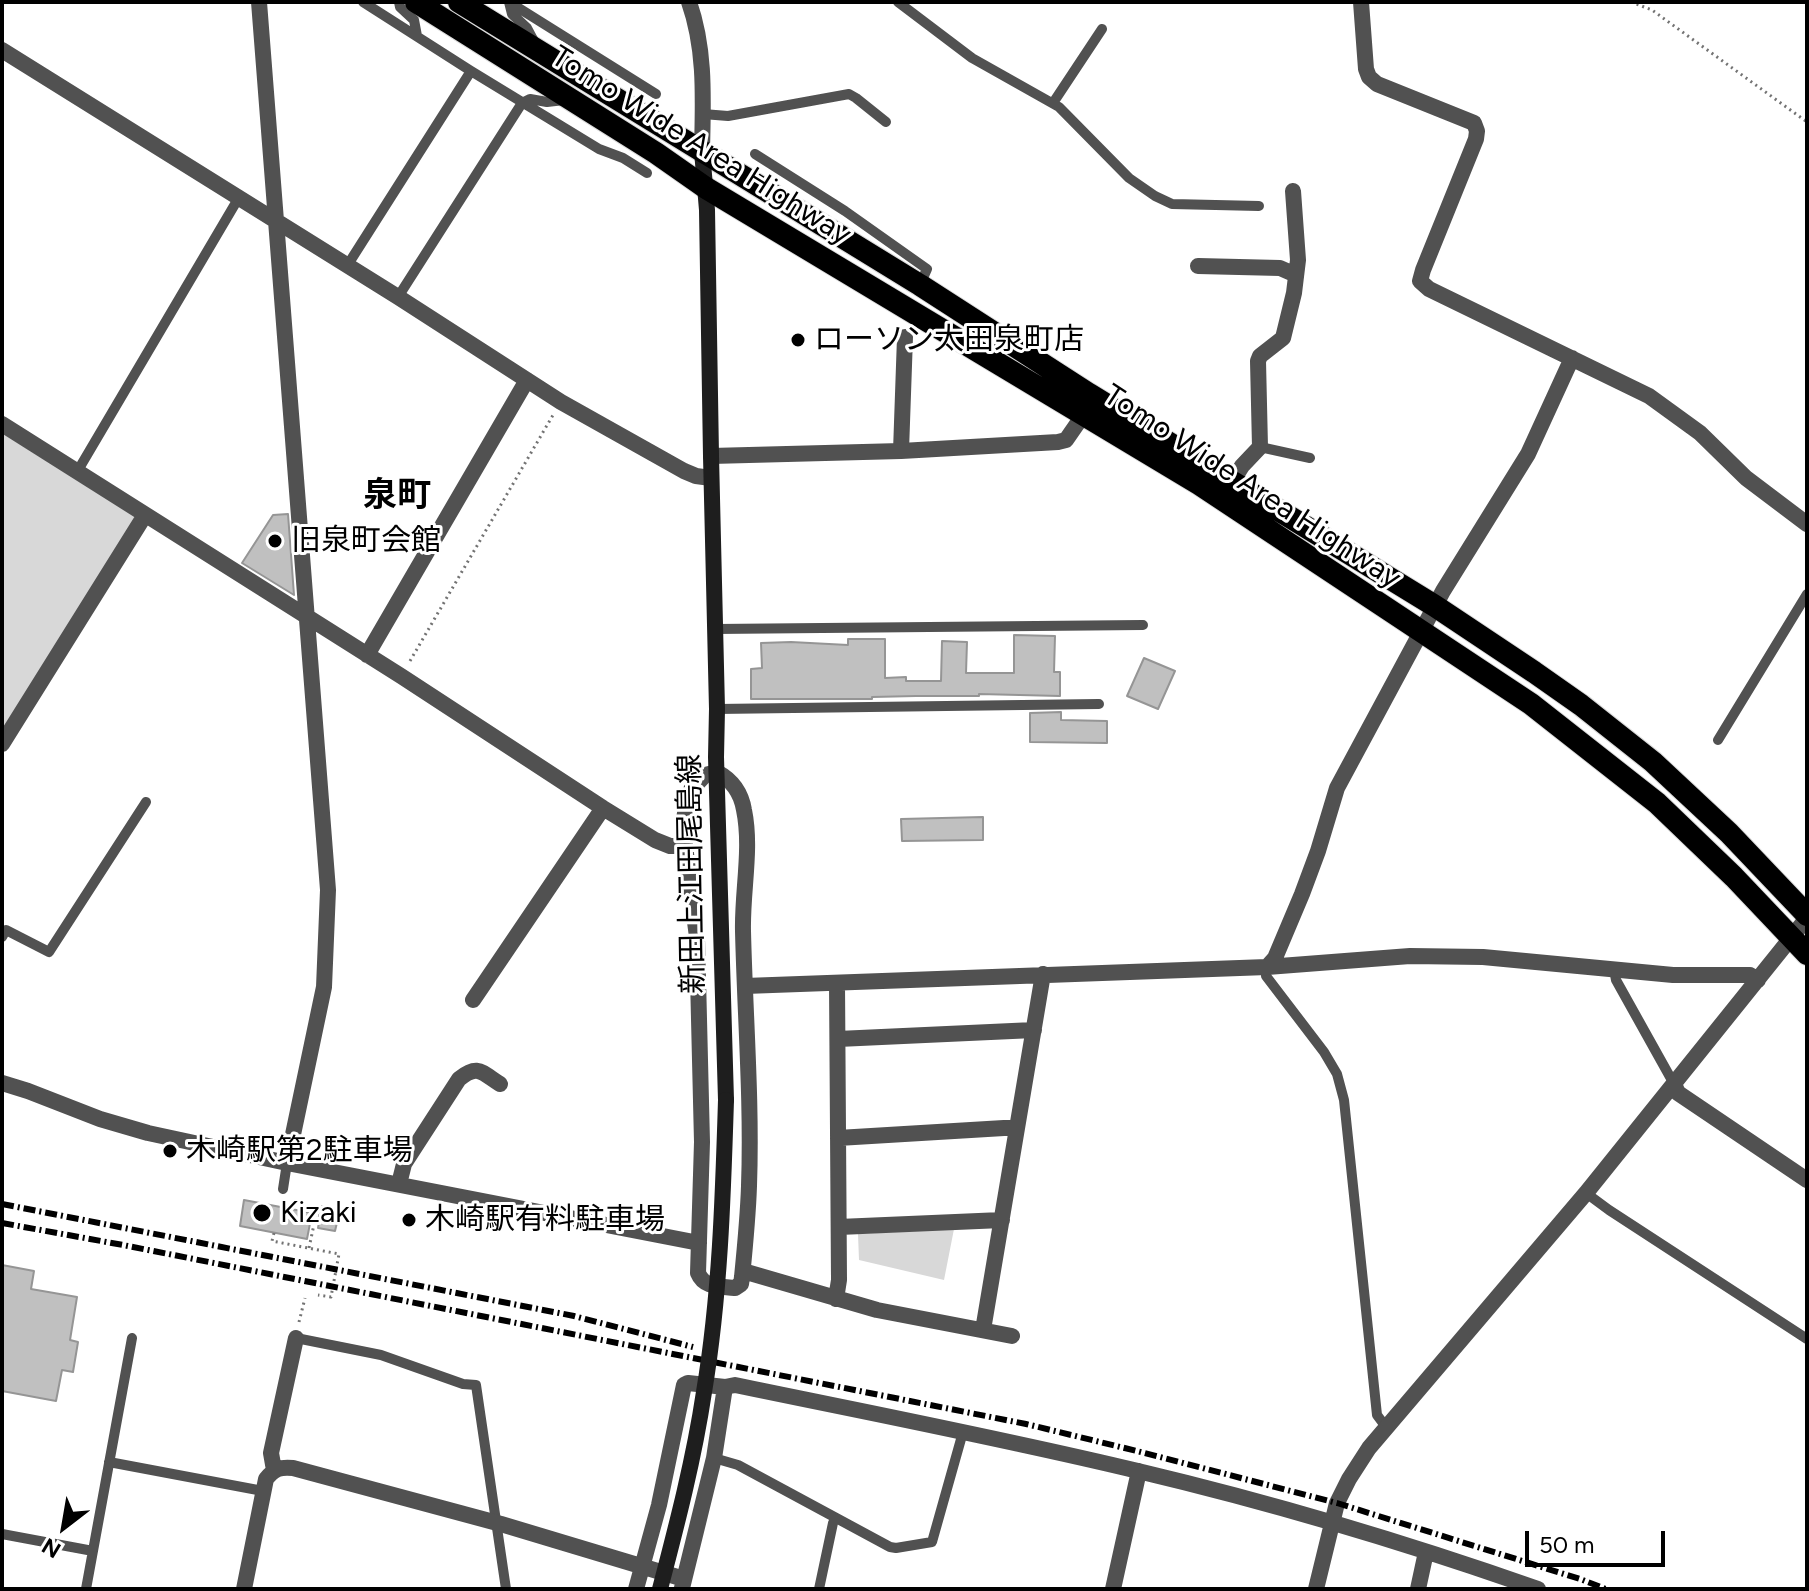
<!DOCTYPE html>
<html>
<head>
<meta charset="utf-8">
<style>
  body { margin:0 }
  #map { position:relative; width:1809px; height:1591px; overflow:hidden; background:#fff; font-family:Figtree,sans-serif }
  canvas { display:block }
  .frame { position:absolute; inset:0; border:4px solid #000; pointer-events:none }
  .north { position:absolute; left:24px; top:1487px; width:80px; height:80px; -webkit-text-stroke:6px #fff; paint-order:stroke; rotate:211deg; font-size:22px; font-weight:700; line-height:32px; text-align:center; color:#000 }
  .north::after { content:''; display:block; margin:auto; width:28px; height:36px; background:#000; clip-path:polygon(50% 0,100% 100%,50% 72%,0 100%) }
  .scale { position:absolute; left:1525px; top:1531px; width:140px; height:36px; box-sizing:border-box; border:4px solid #000; border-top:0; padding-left:10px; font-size:24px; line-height:28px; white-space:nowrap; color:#000; -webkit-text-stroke:6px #fff; paint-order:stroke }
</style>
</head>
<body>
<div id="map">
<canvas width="1809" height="1591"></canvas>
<div class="frame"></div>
<div class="north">N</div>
<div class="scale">50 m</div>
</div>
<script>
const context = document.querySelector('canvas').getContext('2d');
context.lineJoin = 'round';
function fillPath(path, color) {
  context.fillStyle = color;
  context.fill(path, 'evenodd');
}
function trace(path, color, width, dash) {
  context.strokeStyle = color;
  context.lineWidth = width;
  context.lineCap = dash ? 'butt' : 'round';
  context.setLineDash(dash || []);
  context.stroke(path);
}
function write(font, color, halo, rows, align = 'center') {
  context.font = font + ' Figtree,"Noto Sans JP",sans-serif';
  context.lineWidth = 6;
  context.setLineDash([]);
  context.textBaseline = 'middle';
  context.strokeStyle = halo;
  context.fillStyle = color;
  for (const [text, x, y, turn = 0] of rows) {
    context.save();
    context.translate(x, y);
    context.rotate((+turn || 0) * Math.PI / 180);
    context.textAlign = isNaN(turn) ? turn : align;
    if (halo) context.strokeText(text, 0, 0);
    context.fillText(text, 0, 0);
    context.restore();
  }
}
const green = new Path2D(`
  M2 433 137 518 2 730Z
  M954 1229 944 1280 859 1260 858 1234Z`);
const building = new Path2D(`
  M288 514 294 595 242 563 273 515Z
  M1014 635 1055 636 1054 672H1060V696L979 694V696H916L872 697V699H751V669L762 668 761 643 791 642 848 645V639H885V678L906 677V681H941L942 641 967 642 966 673H1014Z
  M1144 658 1175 671 1158 709 1127 696Z
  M1061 712V720L1107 721V743L1030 742V713Z
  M983 817V840L902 841 901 819Z
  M244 1200 312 1213 307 1239 240 1226Z
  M322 1206 340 1210 335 1231 318 1228Z
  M2 1265 34 1271 31 1289 77 1297 70 1340 78 1342 73 1372 62 1370 56 1401 2 1391Z`);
const path = new Path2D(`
  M1631 2 1652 10 1807 122
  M410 661 553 415
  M274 1233 272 1241 339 1254 331 1297 318 1295
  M309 1248 316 1215 320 1216
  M299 1322 305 1298`);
const service = new Path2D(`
  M363 2 471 71 599 149 623 158 647 173
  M399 2 400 7 414 20 417 36
  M509 2 656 94
  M509 2 512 14 527 28 535 43
  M898 2 972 58 1059 107 1129 178 1155 196 1172 204 1259 206
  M1053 103 1102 29
  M703 114 728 116 849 94 856 98 886 122
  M755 154 845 211 927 269 920 285
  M347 266 471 71
  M398 297 522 103 530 99 547 102 564 100
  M1260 447 1310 458
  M77 472 238 199
  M715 629 1143 625
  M717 709 1099 704
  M1718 740 1807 594
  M2 937 6 930 49 952 146 802
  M1267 967 1266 976 1324 1052 1337 1074 1344 1100 1377 1415 1386 1427
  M1614 969 1616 980 1674 1084
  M283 1189 287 1163
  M1586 1193 1609 1210 1807 1339
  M296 1338 381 1355 463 1384 476 1385 506 1589
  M714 1458 738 1465 890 1547 896 1548 932 1542 963 1432
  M109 1462 263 1491
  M2 1534 93 1551
  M86 1589 132 1338
  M819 1589 833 1523 836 1518`);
const minor = new Path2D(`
  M259 2 328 890 324 987 287 1163
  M1361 2 1366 69 1369 77 1377 84 1474 123 1477 131 1476 139 1423 270 1420 281 1429 289 1649 396 1700 433 1746 478 1807 524
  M2 50 398 297 561 402 684 471 696 476 711 478
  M1198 266 1280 268 1296 275
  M2 424 401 676 603 808 655 840 670 846H685
  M901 451 905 337
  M711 456 901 451 1058 442 1066 440 1084 414
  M1232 482 1242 466 1260 447 1258 361 1260 356 1283 338 1294 293 1298 260 1293 191
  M367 655 527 380
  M2 744 145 515
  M717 772C732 780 741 792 744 810 752 849 742 891 743 931 745 1016 752 1101 749 1186 748 1217 745 1247 742 1277L741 1284 735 1288C720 1286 704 1288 698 1273L702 1142 697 937 685 846 684 819 687 802 691 790 705 775Z
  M1267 967 1275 958 1302 894 1318 851 1337 788 1443 591 1528 454 1572 358
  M745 986 1267 967 1410 956 1483 957 1673 975H1750L1758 980
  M473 1000 603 808
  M838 1039 1034 1030
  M2 1083 28 1091 100 1119 148 1133 287 1163 699 1243
  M1674 1084 1678 1093 1807 1180
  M838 1138 1004 1128H1017
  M399 1184 404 1164 459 1079C478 1064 481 1072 500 1084
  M839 1227 1002 1220
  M743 1271 877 1310 1012 1336
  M836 1299 839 1280 837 983
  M983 1330 1043 974
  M274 1470 271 1453 296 1338
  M682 1588 714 1458 725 1387
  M244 1589 266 1479C275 1468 280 1467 293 1468L501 1524 684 1579
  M636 1589 659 1505 684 1385 688 1383 725 1387 735 1385C870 1413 1005 1439 1138 1471 1273 1503 1407 1543 1538 1589
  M1113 1589 1139 1471
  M1316 1589 1337 1503 1349 1479 1369 1448 1586 1193 1807 918
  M1418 1589 1426 1552`);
const tertiary = new Path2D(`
  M689 2C706 50 703 101 702 151`);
const secondary = new Path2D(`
  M702 151 707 210 711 456 717 709 716 757 726 1100`);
const trunk = new Path2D(`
  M416 2 656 153 706 188 1199 484 1531 704 1657 803 1734 877 1807 954
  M459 2 920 285 1089 394 1435 606 1534 672 1581 705 1653 762 1729 833 1807 915`);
const rail = new Path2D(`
  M2 1204 574 1316 693 1347
  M2 1223 123 1245 1026 1424 1137 1451 1337 1503 1580 1579 1606 1589`);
const secondaryBridge = new Path2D(`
  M660 1589C677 1524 694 1459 704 1392 720 1296 723 1198 726 1100`);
const markers = [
  [798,340,8,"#000"],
  [275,541,8,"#000"],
  [170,1151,8,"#000"],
  [262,1213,10,"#000"],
  [409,1220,8,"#000"]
];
const streetNames = [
  ["Tomo Wide Area Highway",701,146,32],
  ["Tomo Wide Area Highway",1252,487,33],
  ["新田上江田尾島線",692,874,-91]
];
const poiNames = [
  ["ローソン太田泉町店",814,340],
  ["旧泉町会館",291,541],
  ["木崎駅第2駐車場",186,1151],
  ["Kizaki",280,1213],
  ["木崎駅有料駐車場",425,1220]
];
const quarterNames = [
  ["泉町",397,496]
];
fillPath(green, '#d8d8d8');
fillPath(building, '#c0c0c0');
trace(building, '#959595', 2);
trace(trunk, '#dbdbdb', 24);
trace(path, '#737373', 3, [2, 4]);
trace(service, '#515151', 10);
trace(minor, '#515151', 16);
trace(tertiary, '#515151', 16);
trace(secondary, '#1e1e1e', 16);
trace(trunk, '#000', 22);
trace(rail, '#000', 6, [12, 4, 2, 4]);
trace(secondaryBridge, '#1e1e1e', 16);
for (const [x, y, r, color] of markers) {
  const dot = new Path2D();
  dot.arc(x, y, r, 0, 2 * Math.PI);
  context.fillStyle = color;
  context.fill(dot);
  trace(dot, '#fff', 3);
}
write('30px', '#000', '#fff', streetNames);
write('30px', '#000', '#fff', poiNames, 'left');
write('bold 34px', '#000', '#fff', quarterNames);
</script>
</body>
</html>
